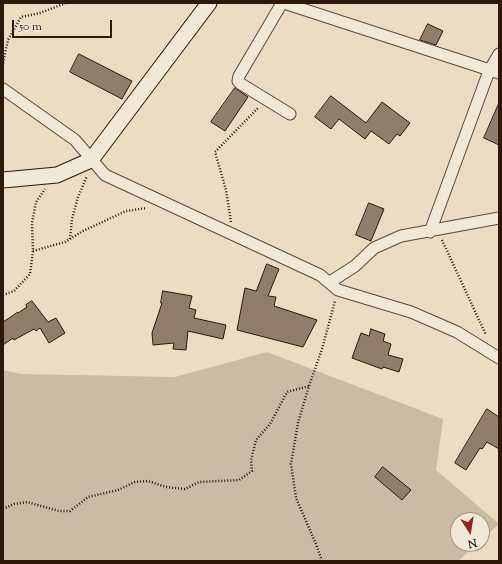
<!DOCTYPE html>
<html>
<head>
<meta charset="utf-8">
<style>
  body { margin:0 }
  #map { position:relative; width:502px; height:564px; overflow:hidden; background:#ebdcc2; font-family:"Sorts Mill Goudy",serif }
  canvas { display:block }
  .frame { position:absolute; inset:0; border:4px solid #2d180a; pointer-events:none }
  .north { position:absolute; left:450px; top:512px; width:40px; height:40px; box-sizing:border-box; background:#f2e8d7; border:1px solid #a39585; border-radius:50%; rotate:168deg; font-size:11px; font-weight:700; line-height:16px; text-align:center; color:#2d180a }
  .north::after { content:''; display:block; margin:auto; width:14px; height:18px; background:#8f2418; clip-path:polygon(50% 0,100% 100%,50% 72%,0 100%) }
  .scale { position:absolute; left:12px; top:20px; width:100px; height:18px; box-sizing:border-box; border:2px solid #2d180a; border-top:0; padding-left:5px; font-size:12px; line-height:14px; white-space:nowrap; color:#2d180a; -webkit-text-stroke:3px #f2e8d7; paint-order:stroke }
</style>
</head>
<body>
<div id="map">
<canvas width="502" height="564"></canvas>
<div class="frame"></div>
<div class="north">N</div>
<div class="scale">50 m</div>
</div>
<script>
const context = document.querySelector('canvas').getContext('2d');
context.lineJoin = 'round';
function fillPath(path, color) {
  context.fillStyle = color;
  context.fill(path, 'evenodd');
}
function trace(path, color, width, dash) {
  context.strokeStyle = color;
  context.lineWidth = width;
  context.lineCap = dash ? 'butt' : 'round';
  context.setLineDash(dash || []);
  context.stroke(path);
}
const green = new Path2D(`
  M267 352 443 419 436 470 499 524 482 539V520H458V544H477L458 561H3V370L20 374 175 377Z`);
const building = new Path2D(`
  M428 24 443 31 436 45 420 40Z
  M79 54 132 81 122 99 70 72Z
  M235 88 248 97 225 131 211 122Z
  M331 96 366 123 382 102 410 123 400 136 397 134 389 144 371 131 365 139 339 119 331 129 315 117Z
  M499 103V145L484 138Z
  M369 203 384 209 371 241 356 235Z
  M267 264 279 269 268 296 276 297 274 306 317 320 303 347 237 330 245 288 256 291Z
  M163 291 192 296 189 308 196 310 194 318 226 325 223 339 188 331 186 350 173 349 174 343 153 345 152 333 162 303H161Z
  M32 301 48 322 56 318 65 333 49 343 40 328 36 331 34 329 14 340 13 338 3 345V322L18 312V313L27 307 26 305Z
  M371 329 385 334 383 341 391 344 388 355 403 359 399 372 383 367 382 369 352 358 361 333 369 336Z
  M487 409 499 417V449L487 442 482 449 480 448 466 470 455 463Z
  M383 467 411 490 402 500 375 477Z`);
const path = new Path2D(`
  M3 63 8 40 21 17 40 13 66 3
  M231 222 226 190 215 152 258 108
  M70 239 72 219 78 197 87 176
  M442 240 486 335
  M33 251 65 242 83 231 126 211 147 208
  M3 295 14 291 30 274 33 251 32 223 36 202 45 189
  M3 509 14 504 27 502 59 511H70L88 497 118 490 135 482 148 481 166 487 185 489 199 482 239 480 252 471 251 460 256 440 270 424 287 392 309 386
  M322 561 316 544 296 498 291 464 298 423 309 386 322 349 335 301`);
const street = new Path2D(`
  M282 3 239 76 238 81 241 84 290 114
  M284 3 499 73
  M3 89 75 140 105 175 320 275 338 290 411 312 457 332 499 358
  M430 232 489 71 499 54
  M330 282 355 266 374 248 401 236 499 218`);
const secondary = new Path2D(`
  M3 180 57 175 91 160 209 3`);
fillPath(green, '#cbbba3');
fillPath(building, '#907e6a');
trace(building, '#2d180a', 1);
trace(street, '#5c4938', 13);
trace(secondary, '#2d180a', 17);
trace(path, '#2d180a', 2.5, [1, 2]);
trace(street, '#f2e8d7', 11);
trace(secondary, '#f2e8d7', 15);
</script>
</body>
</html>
